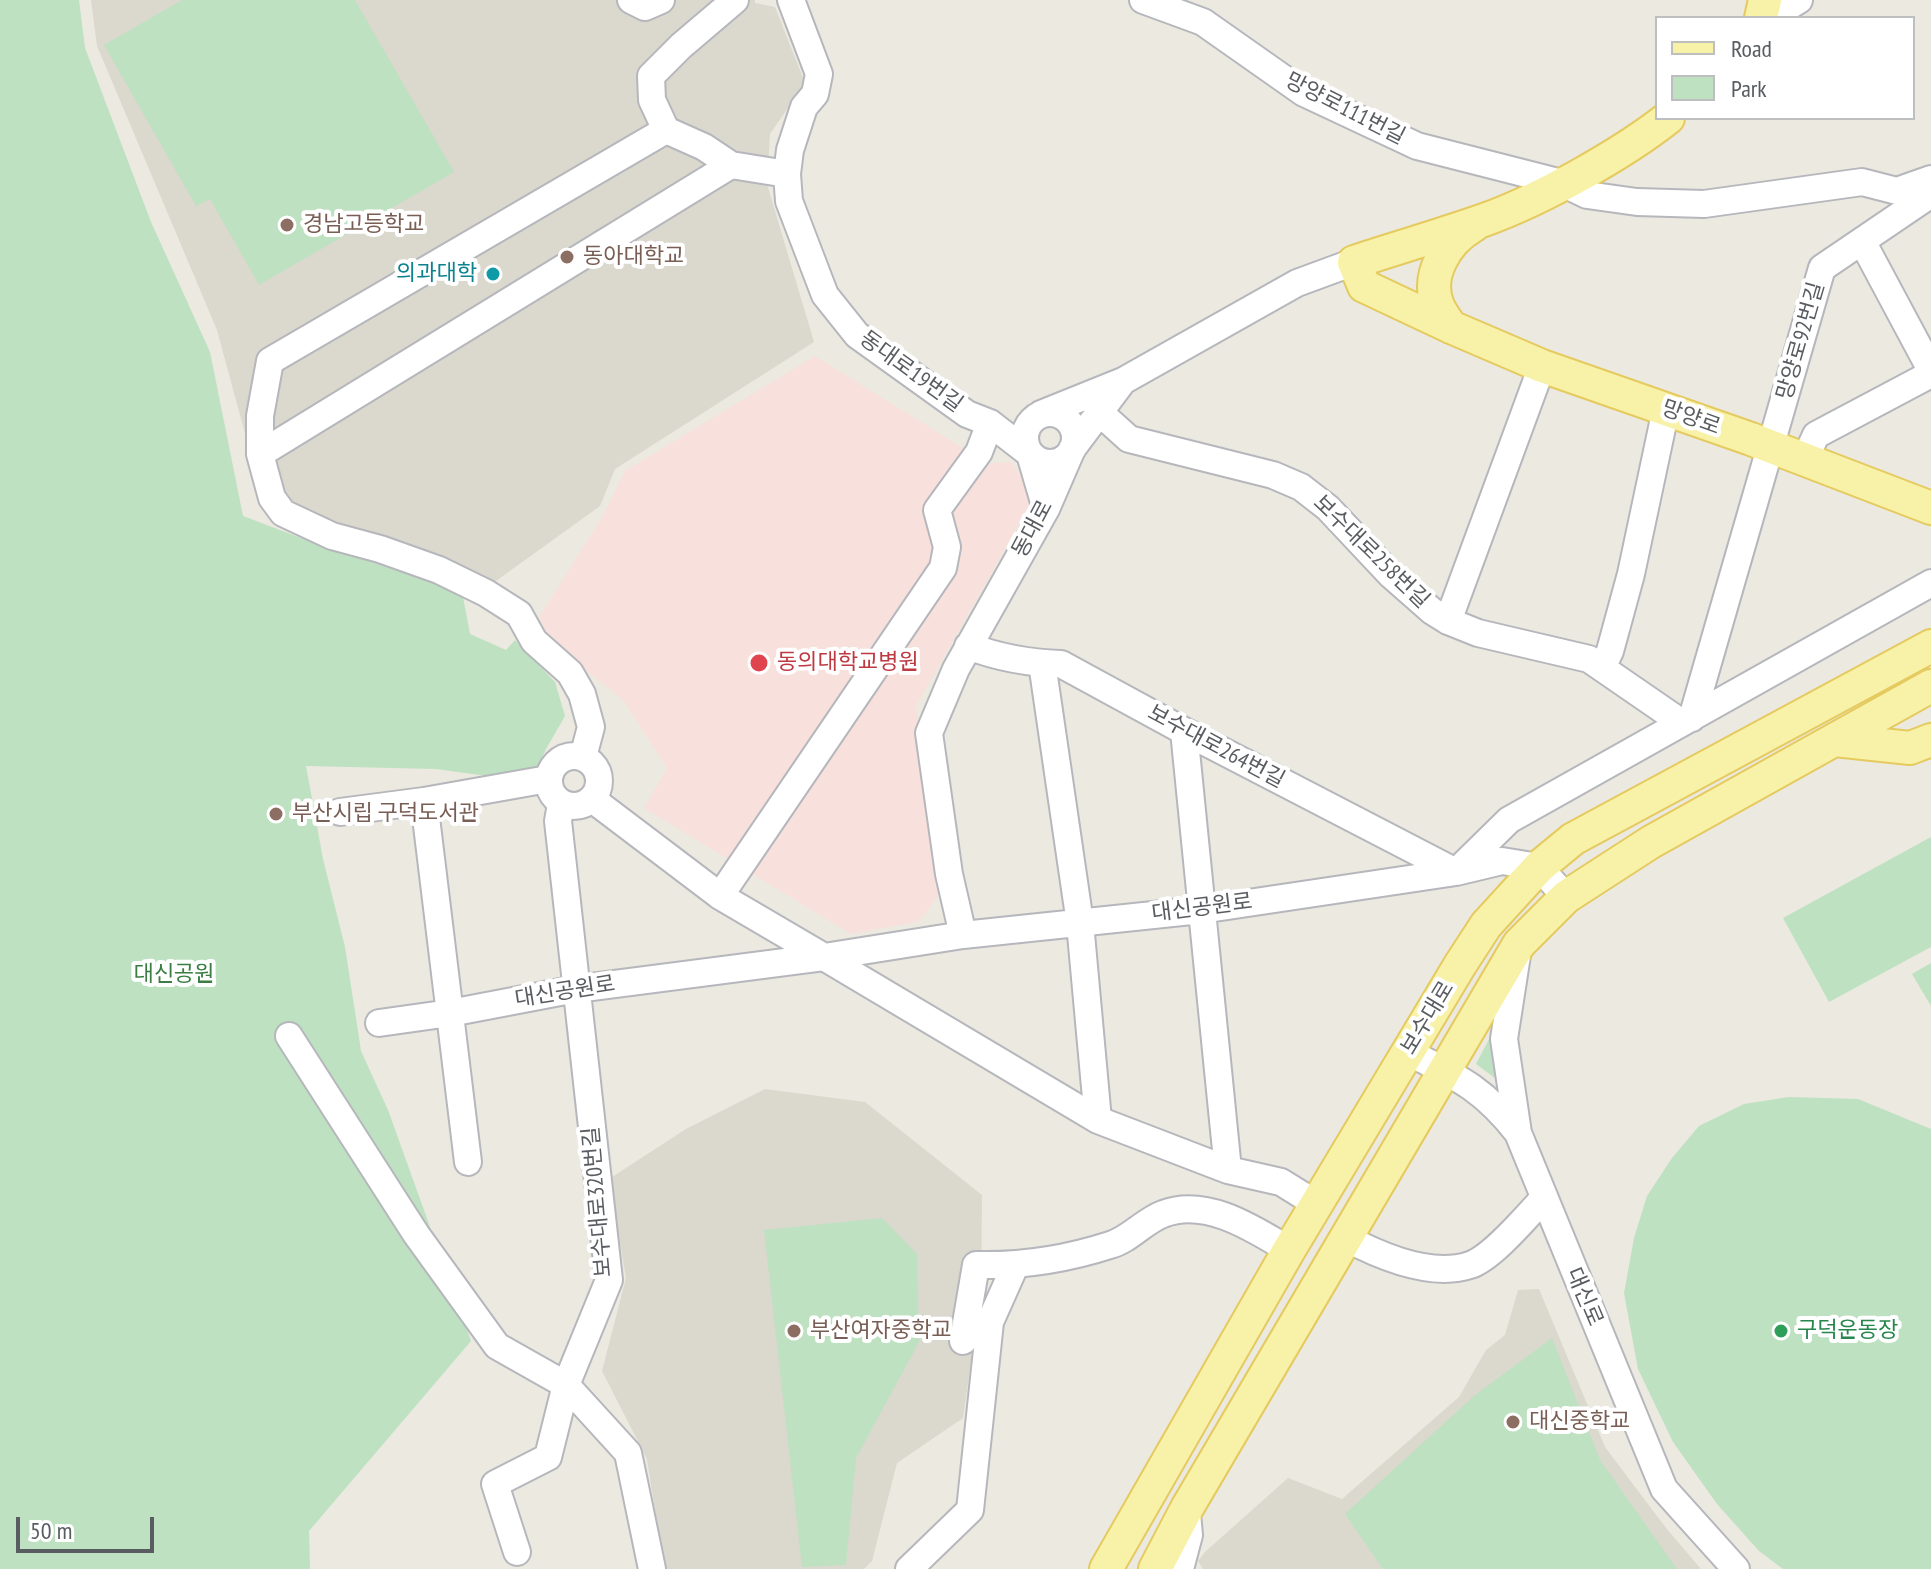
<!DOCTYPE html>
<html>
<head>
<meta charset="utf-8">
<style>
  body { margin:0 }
  #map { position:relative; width:1931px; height:1569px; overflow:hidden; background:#ebe9e0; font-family:"PT Sans Narrow",sans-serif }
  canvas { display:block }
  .legend { position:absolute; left:1655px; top:16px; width:260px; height:104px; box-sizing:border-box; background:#fff; border:2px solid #bdbebf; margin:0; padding:10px 14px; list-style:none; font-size:24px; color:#595c60 }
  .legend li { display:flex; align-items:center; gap:16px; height:40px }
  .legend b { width:40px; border:2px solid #bdbebf }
  .scale { position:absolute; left:16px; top:1517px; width:138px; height:36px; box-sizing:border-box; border:4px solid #595c60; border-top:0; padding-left:10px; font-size:24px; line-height:28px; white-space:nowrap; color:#595c60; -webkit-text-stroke:6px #fff; paint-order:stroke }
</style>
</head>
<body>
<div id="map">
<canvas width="1931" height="1569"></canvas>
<ul class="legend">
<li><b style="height:10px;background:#f8f2a8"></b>Road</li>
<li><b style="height:22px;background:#bee1c1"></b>Park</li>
</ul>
<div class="scale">50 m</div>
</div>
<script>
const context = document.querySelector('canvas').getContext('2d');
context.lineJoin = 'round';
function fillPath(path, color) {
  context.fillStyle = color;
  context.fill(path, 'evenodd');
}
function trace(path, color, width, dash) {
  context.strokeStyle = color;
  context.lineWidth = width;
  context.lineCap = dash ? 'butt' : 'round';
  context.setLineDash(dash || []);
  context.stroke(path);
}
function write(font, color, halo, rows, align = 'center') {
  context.font = font + ' "PT Sans Narrow","Noto Sans KR",sans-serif';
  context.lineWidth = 8;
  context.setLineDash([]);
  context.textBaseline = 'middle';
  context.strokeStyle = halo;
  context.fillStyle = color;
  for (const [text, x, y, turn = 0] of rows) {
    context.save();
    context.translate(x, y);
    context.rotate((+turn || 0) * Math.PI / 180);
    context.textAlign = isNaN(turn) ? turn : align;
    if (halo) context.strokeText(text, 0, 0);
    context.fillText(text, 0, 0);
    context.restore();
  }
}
const education = new Path2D(`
  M91 0H755V3L775 7 805 83 770 134 767 184 814 342 615 469 600 506 489 586 264 504 217 330 97 46Z
  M765 1089 865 1102 982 1195 981 1292 963 1418 897 1463 872 1561 864 1569H664L647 1459 602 1371 626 1278 609 1179 686 1129Z
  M1539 1289 1605 1447 1666 1528 1701 1569H1203L1198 1561 1205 1552 1288 1478 1342 1499 1459 1397 1486 1350 1505 1335 1518 1290Z`);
const medical = new Path2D(`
  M815 356 987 463 1011 462 1035 496 916 706 945 888 918 922 851 934 644 808 667 768 623 700 533 627 604 514 625 471Z`);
const green = new Path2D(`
  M0 0H79L85 48 151 222 210 352 243 516 317 544 462 592 470 634 506 650 515 640 555 682 565 716 546 749 531 782 436 769 306 766 323 859 345 947 361 1051 388 1110 471 1341 309 1531 310 1569H0Z
  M182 0H355L454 172 259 285 210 199 196 206 104 45Z
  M1931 837V947L1829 1002 1783 918Z
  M1931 963V1006L1912 974Z
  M1495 1028 1503 1084 1476 1064Z
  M1789 1097 1858 1099 1931 1129V1569H1783L1759 1551 1717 1504 1673 1442 1638 1369 1624 1293 1634 1238 1647 1196 1672 1158 1699 1126 1744 1104Z
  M882 1218 917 1254 919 1342 856 1458 846 1565 802 1567 764 1230Z
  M1552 1338 1600 1460 1677 1569H1383L1345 1514 1474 1396Z`);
const minor = new Path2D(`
  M631 0 645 7 661 0
  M791 0 819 74 815 94 804 107 790 150 787 174 789 201 825 295 857 335 967 414 990 423 1030 454 1046 509
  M1143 0 1203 22 1304 93 1417 146 1562 183 1587 195 1637 202 1704 204 1862 182 1897 191 1931 179
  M1770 18 1799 0
  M666 130 652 100 651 76 681 46 735 0
  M1862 241 1931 370
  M1099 412 1129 439 1273 475 1301 487 1328 508 1391 575 1432 611 1448 621 1478 633 1589 659 1682 723
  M1025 438a25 25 0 1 1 50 0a25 25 0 1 1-50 0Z
  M1041 414 1123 381
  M260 454 731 165
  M1804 461 1816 435 1931 374
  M1448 621 1542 366
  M968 646C997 657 1030 663 1061 664L1184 731 1456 872 1509 820 1931 583
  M1042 663 1080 923 1098 1120
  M1602 668 1610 651 1631 574 1666 409
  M1692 718 1822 268 1931 194
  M1184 731 1228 1170
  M549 781a25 25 0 1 1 50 0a25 25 0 1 1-50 0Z
  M583 757 591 727 582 694 570 673 534 641 519 614 486 593 439 570 380 549 332 536 283 513 272 498 260 454V416L270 361 666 130 704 147 731 165 787 174
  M592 799 720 896 824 957 963 935 1201 910 1456 872 1502 861 1539 867 1566 897
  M424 801 548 779
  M561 804 558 821 609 1280 566 1385 628 1453 652 1569
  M340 812 424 801 468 1162
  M720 896 943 568 947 547 937 510 979 452 990 423
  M963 935 949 874 929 733 956 669 1046 509 1072 449 1123 381 1297 283 1354 262
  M1517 955 1504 1039 1518 1133
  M379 1023 450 1013 576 989 824 957 1098 1120 1228 1170 1281 1182 1318 1205
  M289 1036 416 1234 497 1346 566 1385 548 1457 495 1484 517 1552
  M1408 1052C1457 1077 1483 1088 1518 1133L1664 1489 1736 1569
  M1346 1238C1380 1256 1431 1278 1470 1265 1492 1258 1527 1216 1543 1199
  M963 1341 976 1265C1020 1266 1067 1259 1110 1245 1129 1240 1144 1221 1163 1214 1206 1197 1254 1229 1289 1250
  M909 1569 970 1510 990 1322 1015 1266
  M1180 1569 1189 1535 1187 1514`);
const major = new Path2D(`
  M1761 18 1765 0
  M1668 118C1621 155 1540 200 1484 220 1441 235 1397 248 1354 262L1364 286 1451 327 1542 366 1751 439 1931 508
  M1451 327C1447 321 1441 313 1438 306 1425 275 1447 241 1473 226
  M1835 740 1910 748 1931 740
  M1106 1569 1289 1250 1460 965 1486 925 1539 867 1573 839 1931 646
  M1155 1569 1187 1508 1519 944 1566 897 1651 842 1931 686`);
const markers = [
  [287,225,8,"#8d6e63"],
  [567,257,8,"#8d6e63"],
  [493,274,8,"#0f9aa8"],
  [759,663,10,"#e0444e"],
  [276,814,8,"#8d6e63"],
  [794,1331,8,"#8d6e63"],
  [1781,1331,8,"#2e9e5b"],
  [1513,1422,8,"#8d6e63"]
];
const streetNames = [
  ["망양로111번길",1345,109,27],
  ["망양로92번길",1801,341,-74],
  ["동대로19번길",911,372,36],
  ["망양로",1691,418,20],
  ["동대로",1033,529,-62],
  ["보수대로258번길",1371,552,44],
  ["보수대로264번길",1216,747,28],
  ["대신공원로",1202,908,-7],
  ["대신공원로",565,992,-9],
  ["보수대로",1428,1018,-59],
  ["보수대로320번길",598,1202,-95],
  ["대신로",1584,1297,67]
];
const educationNames = [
  ["경남고등학교",303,225],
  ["동아대학교",583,257],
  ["부산시립 구덕도서관",292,814],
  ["부산여자중학교",810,1331],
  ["대신중학교",1529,1422]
];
const cultureNames = [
  ["의과대학",477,274]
];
const healthNames = [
  ["동의대학교병원",777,663]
];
const parkNames = [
  ["대신공원",174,975]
];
const leisureNames = [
  ["구덕운동장",1797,1331]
];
fillPath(education, '#dbd8ce');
fillPath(medical, '#f8e1dc');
fillPath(green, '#bee1c1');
trace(minor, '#b6b7bc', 30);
trace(major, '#e5ca5f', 36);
trace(minor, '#fff', 26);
trace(major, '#f8f2a8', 32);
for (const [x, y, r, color] of markers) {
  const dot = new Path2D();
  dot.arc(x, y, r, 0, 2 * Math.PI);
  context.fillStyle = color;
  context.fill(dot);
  trace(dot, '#fff', 3);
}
write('22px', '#595c60', '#fff', streetNames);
write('22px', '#785e54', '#fff', educationNames, 'left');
write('22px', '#0d838f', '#fff', cultureNames, 'right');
write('22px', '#be3a42', '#fff', healthNames, 'left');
write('22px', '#3a7e43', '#fff', parkNames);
write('22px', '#27864d', '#fff', leisureNames, 'left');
</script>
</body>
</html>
